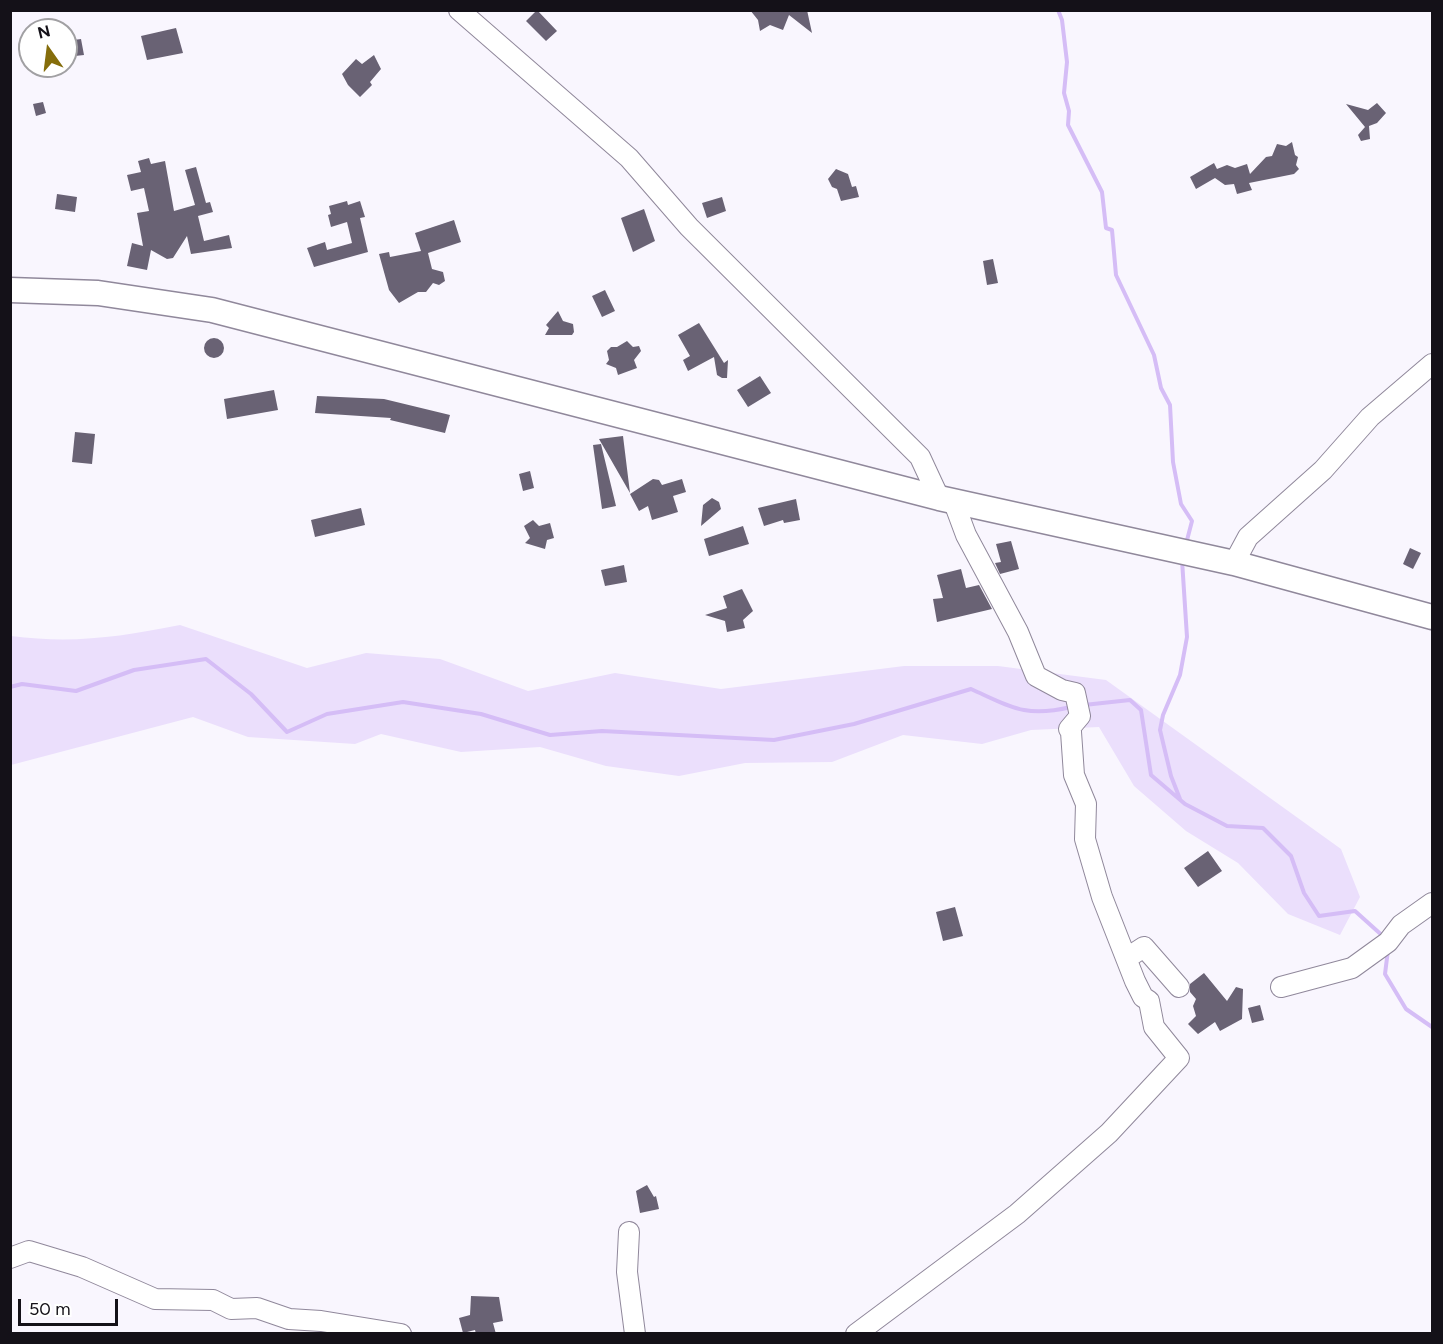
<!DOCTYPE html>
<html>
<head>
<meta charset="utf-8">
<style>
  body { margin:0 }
  #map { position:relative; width:1443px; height:1344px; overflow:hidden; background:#f9f6fe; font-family:Figtree,sans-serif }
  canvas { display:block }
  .frame { position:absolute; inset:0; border:12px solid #141118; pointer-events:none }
  .north { position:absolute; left:18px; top:18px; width:60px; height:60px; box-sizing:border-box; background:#fff; border:2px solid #a1a0a3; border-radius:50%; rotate:346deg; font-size:16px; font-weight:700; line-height:24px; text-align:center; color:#141118 }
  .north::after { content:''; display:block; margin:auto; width:21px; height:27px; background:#856d0b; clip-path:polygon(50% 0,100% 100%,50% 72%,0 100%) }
  .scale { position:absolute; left:18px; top:1299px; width:100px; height:27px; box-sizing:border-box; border:3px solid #141118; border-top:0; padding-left:8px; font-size:18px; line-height:21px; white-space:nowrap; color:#141118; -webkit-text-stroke:4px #fff; paint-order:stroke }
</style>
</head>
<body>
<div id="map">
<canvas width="1443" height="1344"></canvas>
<div class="frame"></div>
<div class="north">N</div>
<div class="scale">50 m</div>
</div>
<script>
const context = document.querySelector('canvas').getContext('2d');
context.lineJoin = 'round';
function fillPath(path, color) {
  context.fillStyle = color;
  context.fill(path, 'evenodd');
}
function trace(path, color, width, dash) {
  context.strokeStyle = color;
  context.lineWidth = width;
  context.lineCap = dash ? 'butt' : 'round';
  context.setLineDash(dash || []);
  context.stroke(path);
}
const green = new Path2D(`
  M180 625 307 668 366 653 440 659 528 691 615 673 721 689 904 666H998L1106 680 1341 849 1360 897 1340 935 1288 914 1238 863 1186 831 1134 786 1099 727 1031 730 982 744 903 735 832 762 745 763 679 776 606 766 540 747 461 752 381 734 355 744 248 737 193 717 11 765V636C73 644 119 637 180 625Z`);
const stream = new Path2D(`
  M1058 10 1062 20 1067 62 1064 93 1069 111 1068 125 1102 192 1106 228 1112 230 1116 275 1154 355 1161 388 1170 405 1173 462 1181 504 1192 521 1186 544
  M10 687 22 684 76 691 134 670 206 659 251 694 287 732 327 714 403 702 481 714 550 735 602 731 774 740 854 724 971 689C1011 707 1025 718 1071 707
  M1084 705 1130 700 1141 710 1151 775 1185 804 1227 826 1263 828 1291 856 1304 893 1319 916 1355 911 1385 938
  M1180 799 1171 776 1160 730 1163 715 1180 675 1187 637 1182 560
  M1388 950 1385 974 1406 1009 1432 1027`);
const building = new Path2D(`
  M537 10 557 31 546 41 526 21Z
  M750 10H807L812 33 789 15 783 30 770 25 760 31 758 20Z
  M176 28 183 53 147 60 141 36Z
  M81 39 84 55 66 57V41Z
  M374 55 381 69 370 82 372 85 360 97 348 85 342 74 356 59 362 64Z
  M43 102 46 113 36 116 33 104Z
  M1377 103 1386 113 1377 123 1369 126 1370 139 1361 141 1358 135 1365 127 1346 104 1368 110Z
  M1292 142 1295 155 1298 157 1296 165 1299 169 1294 174 1249 183 1252 190 1237 194 1234 184 1225 185 1215 178 1196 189 1190 177 1214 163 1217 169 1227 165 1235 168 1247 164 1250 174 1266 157 1272 156 1277 144 1286 146Z
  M149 158 151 164 165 161 174 211 195 205 185 170 196 167 206 203 210 202 213 212 198 216 204 241 229 235 232 248 191 254 187 236 173 258 167 259 151 250 147 270 127 266 132 243 143 246 137 213 149 211 144 188 131 191 127 175 141 172 138 161Z
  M836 169 848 174 852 187 856 186 859 197 841 201 837 189 832 187 828 179Z
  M57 194 77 197 75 212 55 209Z
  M722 197 726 211 707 218 702 203Z
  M347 201 348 205 360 201 365 217 360 218 368 252 314 267 307 248 325 242 327 250 352 243 347 222 331 227 328 215 331 214 329 206Z
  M644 209 655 241 633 252 621 218Z
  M454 220 461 242 428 253 432 269 443 272 445 281 439 285 433 283 426 292H418L399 303 389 290 379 254 389 252 390 257 421 251 415 233Z
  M993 259 998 283 987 285 983 261Z
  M605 290 615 311 602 317 592 296Z
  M558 311 563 321 573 324 574 332 572 335H545L549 328 546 325Z
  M699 323 724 363 728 360 727 378H722L717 375 714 357 688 371 683 360 690 356 678 335Z
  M204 348a10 10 0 1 1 20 0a10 10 0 1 1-20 0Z
  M627 341 633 347 639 346 641 351 634 360 637 368 618 375 616 368 606 364 609 360 607 351 611 347H617Z
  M760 376 771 393 748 407 737 390Z
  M274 390 278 410 227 419 224 399Z
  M317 396 384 399 450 415 445 433 390 420 391 418 315 413Z
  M75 432 95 434 92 464 72 462Z
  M623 436 630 493 599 439Z
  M601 444 616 506 602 509 593 445Z
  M530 471 534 488 523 491 519 474Z
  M653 479 659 480 662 485 682 479 686 492 673 496 678 512 652 520 648 506 639 511 630 494Z
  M712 498 719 502 721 509 701 526 703 505Z
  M796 499 800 520 784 523 783 520 764 526 758 508Z
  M361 508 365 525 315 537 311 520Z
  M533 520 539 526 550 523 554 538 547 540 545 549 525 543 530 538 524 526Z
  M743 526 749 544 709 556 704 539Z
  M1011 541 1019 569 1000 574 995 563 1001 562 996 544Z
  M1410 548 1421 553 1413 569 1403 564Z
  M624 565 627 582 605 586 601 570Z
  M961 569 966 588 979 585 992 609 937 622 933 599 943 598 937 575Z
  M742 589 753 611 743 620 745 628 727 632 725 621 705 615 727 608 723 596Z
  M1208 851 1222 871 1198 887 1184 868Z
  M955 907 963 936 943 941 936 912Z
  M1204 973 1227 1001 1236 987 1243 989 1242 1019 1220 1031 1215 1022 1198 1034 1188 1024 1196 1016 1193 1006 1196 999 1190 992V984Z
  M1260 1005 1264 1020 1252 1023 1248 1008Z
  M647 1185 654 1197 656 1196 659 1209 640 1213 636 1191Z
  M471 1296 499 1297 503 1321 493 1323 496 1334H476L475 1330 463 1333 459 1318 470 1315Z`);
const minor = new Path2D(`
  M459 10 629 158 689 227 920 457 939 498
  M1234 563 1248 537 1323 470 1370 417 1432 364
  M1127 958 1144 947 1179 987
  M1281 987 1352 968 1388 942 1401 925 1432 903
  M629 1232 627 1272 635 1334
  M10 1258 29 1251 82 1267 155 1299 213 1300 231 1309 257 1308 289 1319 321 1321 401 1334
  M856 1334 1017 1214 1109 1133 1179 1058 1154 1027 1149 1001 1143 997 1135 981 1102 897 1085 839 1086 804 1074 775 1071 732 1069 729 1080 716 1075 693 1062 690 1036 676 1018 632 966 535 953 500`);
const major = new Path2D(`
  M10 290 98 293 212 310 939 498 1234 563 1432 617`);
fillPath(green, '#ebdffc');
trace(stream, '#d5bdf6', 4);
fillPath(building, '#696274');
trace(minor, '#90889b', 22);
trace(major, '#90889b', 27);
trace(minor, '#fff', 20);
trace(major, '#fff', 24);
</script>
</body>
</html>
